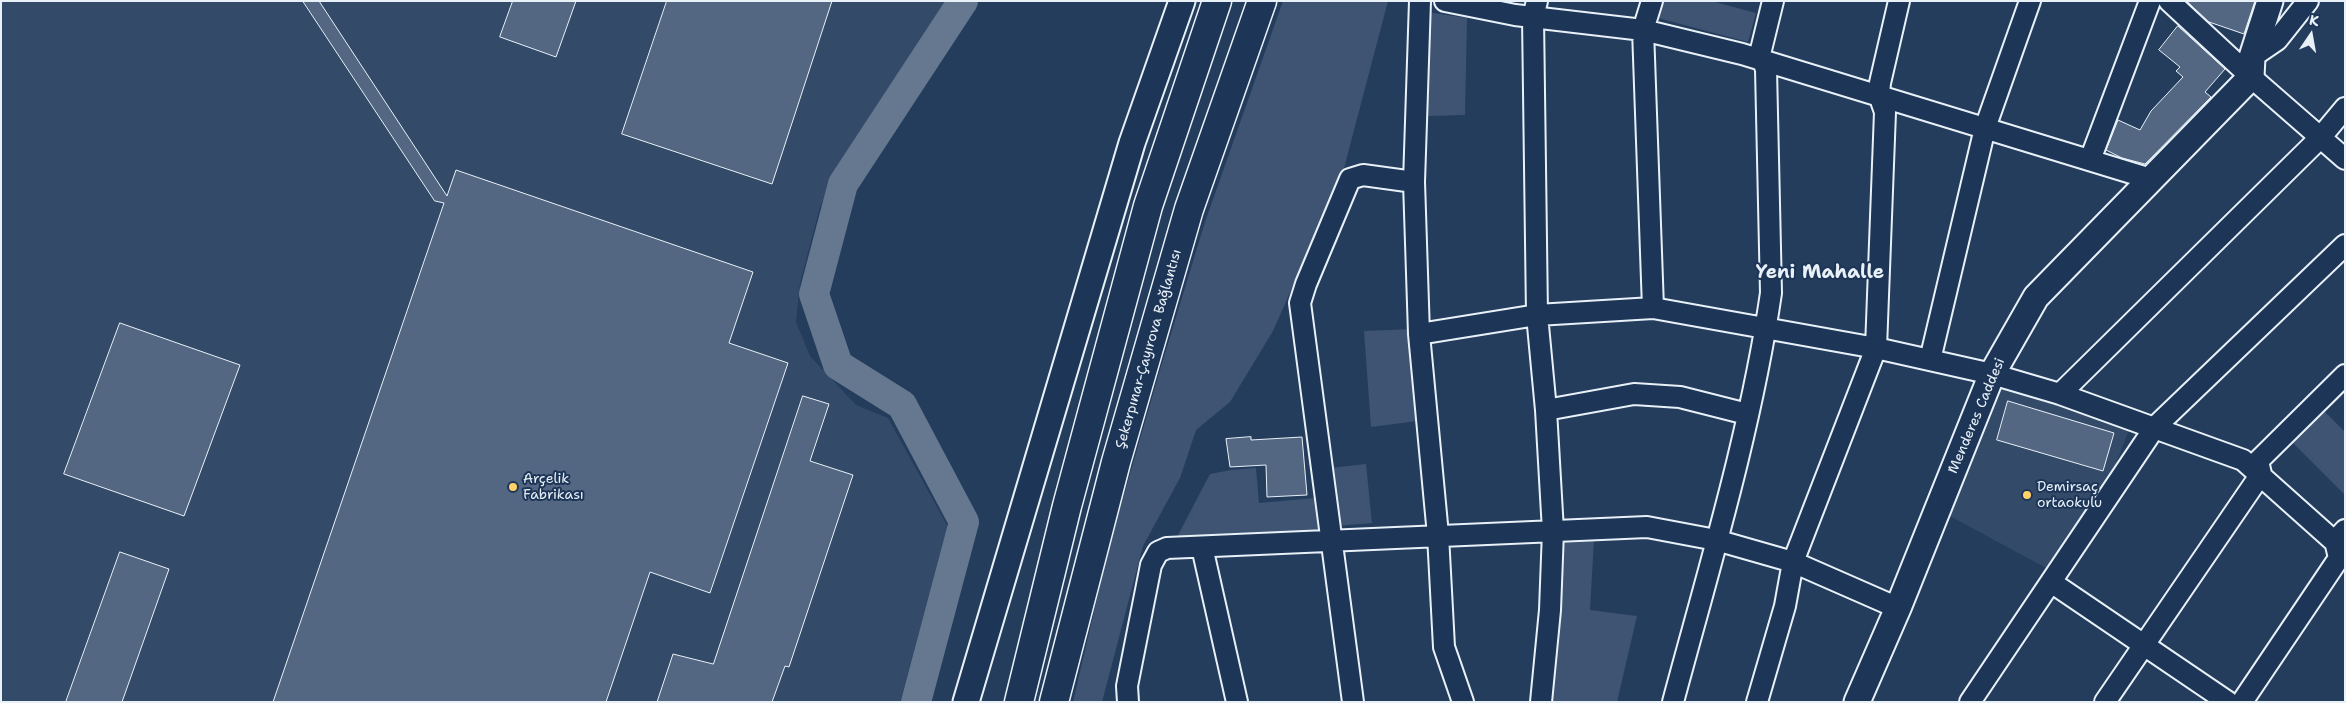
<!DOCTYPE html>
<html>
<head>
<meta charset="utf-8">
<style>
  body { margin:0 }
  #map { position:relative; width:2346px; height:703px; overflow:hidden; background:#253d5d; font-family:"Shantell Sans",sans-serif }
  canvas { display:block }
  .frame { position:absolute; inset:0; border:2px solid #e8f1f8; pointer-events:none }
  .north { position:absolute; left:2286px; top:10px; width:50px; height:50px; -webkit-text-stroke:4px #1d3557; paint-order:stroke; rotate:12deg; font-size:14px; font-weight:700; line-height:20px; text-align:center; color:#e8f1f8 }
  .north::after { content:''; display:block; margin:auto; width:18px; height:22px; background:#e8f1f8; clip-path:polygon(50% 0,100% 100%,50% 72%,0 100%) }
</style>
</head>
<body>
<div id="map">
<canvas width="2346" height="703"></canvas>
<div class="frame"></div>
<div class="north">K</div>
</div>
<script>
const context = document.querySelector('canvas').getContext('2d');
context.lineJoin = 'round';
function fillPath(path, color) {
  context.fillStyle = color;
  context.fill(path, 'evenodd');
}
function trace(path, color, width, dash) {
  context.strokeStyle = color;
  context.lineWidth = width;
  context.lineCap = dash ? 'butt' : 'round';
  context.setLineDash(dash || []);
  context.stroke(path);
}
function write(font, color, halo, rows, align = 'center') {
  context.font = font + ' "Shantell Sans",sans-serif';
  context.lineWidth = 4;
  context.setLineDash([]);
  context.textBaseline = 'middle';
  context.strokeStyle = halo;
  context.fillStyle = color;
  for (const [text, x, y, turn = 0] of rows) {
    context.save();
    context.translate(x, y);
    context.rotate((+turn || 0) * Math.PI / 180);
    context.textAlign = isNaN(turn) ? turn : align;
    if (halo) context.strokeText(text, 0, 0);
    context.fillText(text, 0, 0);
    context.restore();
  }
}
const built = new Path2D(`
  M1 1H957L857 137 820 207 800 283 796 322 810 356 856 405 888 418 948 527 900 702H1Z
  M2004 384 2131 424 2112 475 2048 569 1948 515Z`);
const green = new Path2D(`
  M1283 1H1388L1343 172 1273 331 1230 402 1196 430 1180 478 1143 546 1102 702H1073L1110 543 1160 370 1205 222Z
  M1663 1H1711L1756 13 1748 42 1658 18Z
  M1433 13 1467 18 1465 115 1426 116 1429 15Z
  M1414 329 1425 420 1371 427 1364 331Z
  M2322 409 2345 432V495L2290 440Z
  M1366 464 1372 523 1336 526 1330 468Z
  M1256 468 1259 503 1316 498 1319 532 1175 541 1210 474 1231 470Z
  M1562 538 1594 539 1590 610 1637 616 1617 702H1549Z`);
const river = new Path2D(`
  M916 702 964 522 902 405 838 365 814 294 843 184 963 1`);
const building = new Path2D(`
  M303 1H319L447 196 456 170 753 272 729 343 788 363 710 593 650 572 606 702H273L444 203 435 201Z
  M513 1H576L556 57 500 37Z
  M667 1H832L772 184 622 134Z
  M2187 1H2255L2244 34 2209 22Z
  M2178 26 2225 69 2205 92 2211 97 2145 164 2122 158 2106 150 2118 120 2140 130 2151 111 2183 77 2176 71 2180 67 2159 50Z
  M120 323 240 365 184 516 64 474Z
  M803 396 829 404 810 461 853 475 789 667 785 666 772 702H657L673 654 713 664Z
  M2008 401 2114 433 2103 471 1997 440Z
  M1251 437V440L1302 437 1307 495 1267 497 1266 465 1230 467 1226 439Z
  M120 552 169 569 122 702H66Z`);
const minor = new Path2D(`
  M1420 1 1414 182 1419 334 1438 535 1444 647 1463 702
  M1445 1 1515 15 1643 30 1742 54 2151 179
  M1537 1 1533 17 1537 315 1546 410 1553 531 1550 610 1541 702
  M1652 1 1643 30 1653 308
  M2169 1 2251 77 2345 159
  M2252 57 2277 40 2308 1
  M2090 160 2150 1
  M1419 334 1537 315 1653 308 1876 348 1992 374 2060 394 2243 460 2345 551
  M1930 360 1985 128 2030 1
  M2060 394 2320 138 2345 108
  M1546 410 1634 394 1680 397 1747 414
  M1202 547 1237 702
  M2051 582 2228 702
  M1128 702 1127 686 1151 565 1158 552 1167 548 1647 527 1716 540 1793 562 1898 608
  M1353 702 1300 303 1306 284 1350 179 1363 175 1414 182
  M1673 702C1709 568 1751 430 1771 293L1766 69 1760 54 1773 1
  M1757 702 1785 606 1793 562 1876 348 1885 112 1879 95 1880 83 1899 1
  M1970 702 2155 427 2345 245
  M2105 702 2261 474 2258 461 2345 375
  M2242 702 2339 558 2335 541 2345 530`);
const tertiary = new Path2D(`
  M966 702 1132 143 1182 1
  M1857 702 1898 608 1992 374 2036 297 2251 77 2252 57 2270 1`);
const motorway = new Path2D(`
  M1019 702 1067 506 1148 206 1217 1
  M1054 702 1116 462 1189 209 1262 1`);
const markers = [
  [513,487,5,"#ffd166"],
  [2027,495,5,"#ffd166"]
];
const streetNames = [
  ["Şekerpınar-Çayırova Bağlantısı",1149,349,-74],
  ["Menderes Caddesi",1977,416,-67]
];
const poiNames = [
  ["Arçelik",523,479],
  ["Fabrikası",523,495],
  ["Demirsaç",2037,487],
  ["ortaokulu",2037,503]
];
const districtNames = [
  ["Yeni Mahalle",1820,273]
];
fillPath(built, '#334a68');
fillPath(green, '#3e5472');
trace(river, '#657890', 30);
fillPath(building, '#536782');
trace(building, '#e8f1f8', 1);
trace(minor, '#e8f1f8', 24);
trace(tertiary, '#e8f1f8', 29);
trace(motorway, '#e8f1f8', 31);
trace(minor, '#1d3557', 20);
trace(tertiary, '#1d3557', 25);
trace(motorway, '#1d3557', 28);
for (const [x, y, r, color] of markers) {
  const dot = new Path2D();
  dot.arc(x, y, r, 0, 2 * Math.PI);
  context.fillStyle = color;
  context.fill(dot);
  trace(dot, '#1d3557', 2);
}
write('14px', '#e8f1f8', '#1d3557', streetNames);
write('14px', '#e8f1f8', '#1d3557', poiNames, 'left');
write('bold 19px', '#e8f1f8', '#1d3557', districtNames);
</script>
</body>
</html>
